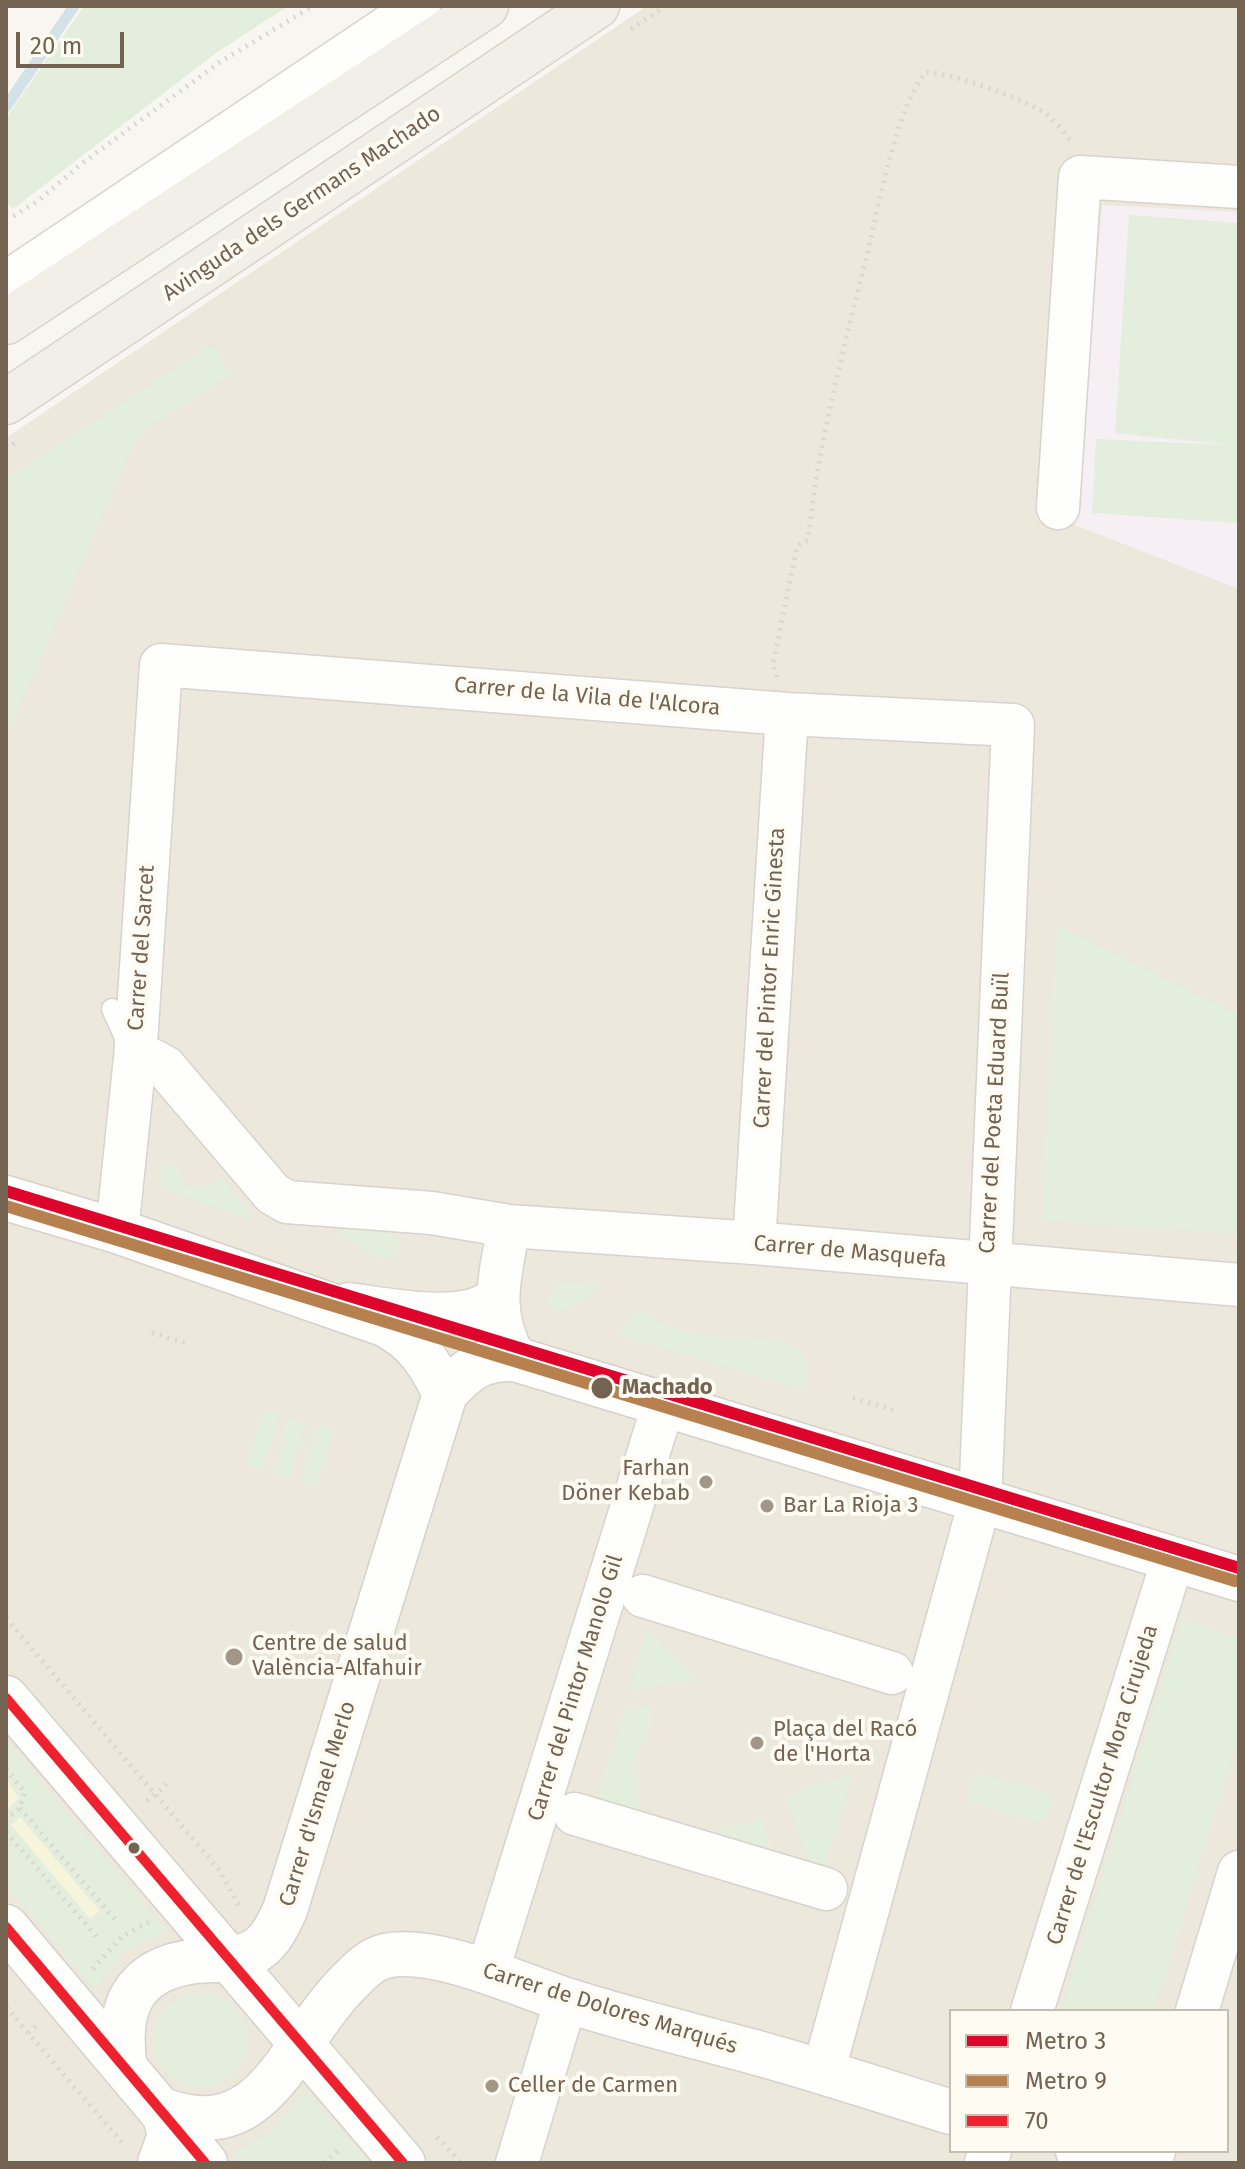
<!DOCTYPE html>
<html>
<head>
<meta charset="utf-8">
<style>
  body { margin:0 }
  #map { position:relative; width:1245px; height:2169px; overflow:hidden; background:#f8f6f0; font-family:"Fira Sans",sans-serif }
  canvas { display:block }
  .frame { position:absolute; inset:0; border:8px solid #746351; pointer-events:none }
  .legend { position:absolute; left:949px; top:2009px; width:280px; height:144px; box-sizing:border-box; background:#fefbf3; border:2px solid #c7beb2; margin:0; padding:10px 14px; list-style:none; font-size:24px; color:#746351 }
  .legend li { display:flex; align-items:center; gap:16px; height:40px }
  .legend b { width:40px; border:2px solid #c7beb2 }
  .scale { position:absolute; left:16px; top:32px; width:108px; height:36px; box-sizing:border-box; border:4px solid #746351; border-top:0; padding-left:10px; font-size:24px; line-height:28px; white-space:nowrap; color:#746351; -webkit-text-stroke:6px #fefbf3; paint-order:stroke }
</style>
</head>
<body>
<div id="map">
<canvas width="1245" height="2169"></canvas>
<div class="frame"></div>
<ul class="legend">
<li><b style="height:10px;background:#dd052b"></b>Metro 3</li>
<li><b style="height:10px;background:#b7814f"></b>Metro 9</li>
<li><b style="height:10px;background:#ed222e"></b>70</li>
</ul>
<div class="scale">20 m</div>
</div>
<script>
const context = document.querySelector('canvas').getContext('2d');
context.lineJoin = 'round';
function fillPath(path, color) {
  context.fillStyle = color;
  context.fill(path, 'evenodd');
}
function trace(path, color, width, dash) {
  context.strokeStyle = color;
  context.lineWidth = width;
  context.lineCap = dash ? 'butt' : 'round';
  context.setLineDash(dash || []);
  context.stroke(path);
}
function write(font, color, halo, rows, align = 'center') {
  context.font = font + ' "Fira Sans",sans-serif';
  context.lineWidth = 8;
  context.setLineDash([]);
  context.textBaseline = 'middle';
  context.strokeStyle = halo;
  context.fillStyle = color;
  for (const [text, x, y, turn = 0] of rows) {
    context.save();
    context.translate(x, y);
    context.rotate((+turn || 0) * Math.PI / 180);
    context.textAlign = isNaN(turn) ? turn : align;
    if (halo) context.strokeText(text, 0, 0);
    context.fillText(text, 0, 0);
    context.restore();
  }
}
const residential = new Path2D(`
  M647 6H1239V2163H6V438ZM951 2011H1227V2151H951Z`);
const education = new Path2D(`
  M1102 205 1239 212V589L1075 525Z`);
const green = new Path2D(`
  M84 6H288L216 53 13 209 6 202V118Z
  M1129 215 1239 223V523L1092 513 1096 439 1230 445 1115 433Z
  M212 344 231 375 143 431 134 443 6 739V479Z
  M1057 925 1239 1015V1234L1042 1221Z
  M161 1162 177 1166 181 1183C198 1191 206 1188 222 1178L252 1214 251 1220 168 1191 161 1182Z
  M339 1227 391 1229 401 1240 396 1256 379 1259 339 1234Z
  M566 1281 602 1284 585 1301 559 1312 551 1309 549 1300 557 1282Z
  M639 1308C657 1322 678 1332 701 1335 741 1342 825 1322 804 1390L618 1335Z
  M263 1409 280 1414 264 1470 247 1464Z
  M289 1417 306 1422 290 1478 273 1473Z
  M317 1425 334 1430 318 1485 301 1481Z
  M1181 1620 1239 1638V1735L1154 2011H1061Z
  M647 1629 700 1680 629 1691Z
  M651 1705 650 1732 636 1753 639 1822 595 1809 624 1709Z
  M6 1741 167 1931 125 1951 95 1990 6 1885Z
  M853 1772 823 1873 810 1869 786 1796Z
  M980 1773 1048 1793 1053 1801 1047 1819 1037 1823 971 1802C966 1792 971 1779 980 1773Z
  M763 1819 774 1863 693 1836Z
  M153 2040a47 47 0 1 1 94 0a47 47 0 1 1-94 0Z
  M304 2093 307 2094 370 2163H241L236 2157V2150L271 2132Z`);
const sand = new Path2D(`
  M6 1778 19 1798 6 1811Z
  M20 1817 100 1911 90 1919 11 1825Z`);
const stream = new Path2D(`
  M6 107 74 6`);
const path = new Path2D(`
  M631 29 666 6
  M6 215 12 217 38 201 80 165 220 62 313 6
  M6 449 18 441
  M777 677 773 664 797 546 808 540C818 440 846 342 869 246 880 199 897 107 926 72 949 72 1034 102 1050 117 1058 124 1065 134 1071 141
  M152 1333 189 1344
  M853 1398 894 1410
  M6 1618 220 1871 239 1906
  M6 1769 25 1792 20 1808 6 1820
  M147 1801 168 1783
  M20 1808 117 1922
  M6 1832 98 1938
  M93 1969 122 1936 149 1922
  M6 2007 125 2146
  M28 2033 38 2024
  M437 2137 461 2163
  M324 2163 339 2150`);
const lane = new Path2D(`
  M112 1009 127 1042`);
const street = new Path2D(`
  M6 283 419 6
  M1058 508 1080 177 1239 187
  M135 1058 152 1060 165 1067 273 1194 287 1202 432 1213 509 1226 754 1243 1239 1285
  M509 1226C500 1278 488 1310 515 1359
  M117 1231 135 1058 161 665 787 714 1013 725 980 1501 823 2073
  M754 1243 787 714
  M349 1304C386 1309 470 1327 497 1296
  M643 1596 892 1673
  M575 1814 826 1889
  M488 1970 663 1406
  M1032 2011 1173 1559
  M1197 2011 1239 1872
  M159 2163 169 2135 162 2110
  M517 2163 566 2000
  M986 2163 990 2151
  M1150 2163 1154 2151`);
const secondary = new Path2D(`
  M6 1198 117 1231 384 1324C415 1339 430 1363 445 1394
  M6 1698 403 2163
  M6 1927 205 2163
  M125 2068C116 2009 131 1969 196 1961 214 1959 234 1961 251 1953 269 1945 277 1927 285 1910L445 1394C467 1369 481 1358 515 1359L1239 1579
  M162 2110C266 2148 287 2045 347 1984 358 1973 369 1960 385 1956 435 1945 519 1985 566 2000 628 2020 691 2035 754 2052 820 2070 885 2092 951 2112
  M1078 2151 1117 2163`);
const primary = new Path2D(`
  M6 322 486 6
  M6 402 597 6`);
const bus1 = new Path2D(`
  M6 1698 403 2163
  M6 1927 205 2163`);
const metro1 = new Path2D(`
  M6 1191 1239 1568`);
const metro2 = new Path2D(`
  M6 1206 1235 1581`);
const markers = [
  [602,1388,12,"#746351"],
  [706,1482,8,"#a29689"],
  [767,1506,8,"#a29689"],
  [234,1657,10,"#a29689"],
  [757,1743,8,"#a29689"],
  [134,1848,7,"#746351"],
  [492,2086,8,"#a29689"]
];
const streetNames = [
  ["Avinguda dels Germans Machado",302,204,-34],
  ["Carrer de la Vila de l'Alcora",587,697,5],
  ["Carrer del Sarcet",142,948,-86],
  ["Carrer del Pintor Enric Ginesta",770,978,-87],
  ["Carrer del Poeta Eduard Buïl",995,1113,-87],
  ["Carrer de Masquefa",850,1252,5],
  ["Carrer del Pintor Manolo Gil",576,1688,-73],
  ["Carrer de l'Escultor Mora Cirujeda",1103,1785,-73],
  ["Carrer d'Ismael Merlo",318,1804,-73],
  ["Carrer de Dolores Marqués",610,2009,17]
];
const stopNames = [
  ["Machado",622,1388]
];
const poiNames = [
  ["Farhan",690,1469,"right"],
  ["Döner Kebab",690,1494,"right"],
  ["Bar La Rioja 3",783,1506],
  ["Centre de salud",252,1644],
  ["València-Alfahuir",252,1669],
  ["Plaça del Racó",773,1730],
  ["de l'Horta",773,1755],
  ["Celler de Carmen",508,2086]
];
fillPath(residential, '#ede8dc');
fillPath(education, '#f6eff4');
fillPath(green, '#e4eedc');
fillPath(sand, '#f7f4dc');
trace(stream, '#d2e2e7', 11);
trace(lane, '#d7d3ce', 23);
trace(street, '#d7d3ce', 45);
trace(secondary, '#d6d2cb', 47);
trace(primary, '#d9d3cd', 47);
trace(path, '#dad6d0', 5, [2, 6]);
trace(lane, '#fefefd', 20);
trace(street, '#fefefd', 42);
trace(secondary, '#fefefd', 44);
trace(primary, '#f1efe8', 44);
trace(bus1, '#ed222e', 10);
trace(metro1, '#dd052b', 12);
trace(metro2, '#b7814f', 12);
for (const [x, y, r, color] of markers) {
  const dot = new Path2D();
  dot.arc(x, y, r, 0, 2 * Math.PI);
  context.fillStyle = color;
  context.fill(dot);
  trace(dot, '#fefbf3', 3);
}
write('22px', '#746351', '#fefbf3', streetNames);
write('bold 22px', '#746351', '#fefbf3', stopNames, 'left');
write('22px', '#746351', '#fefbf3', poiNames, 'left');
</script>
</body>
</html>
